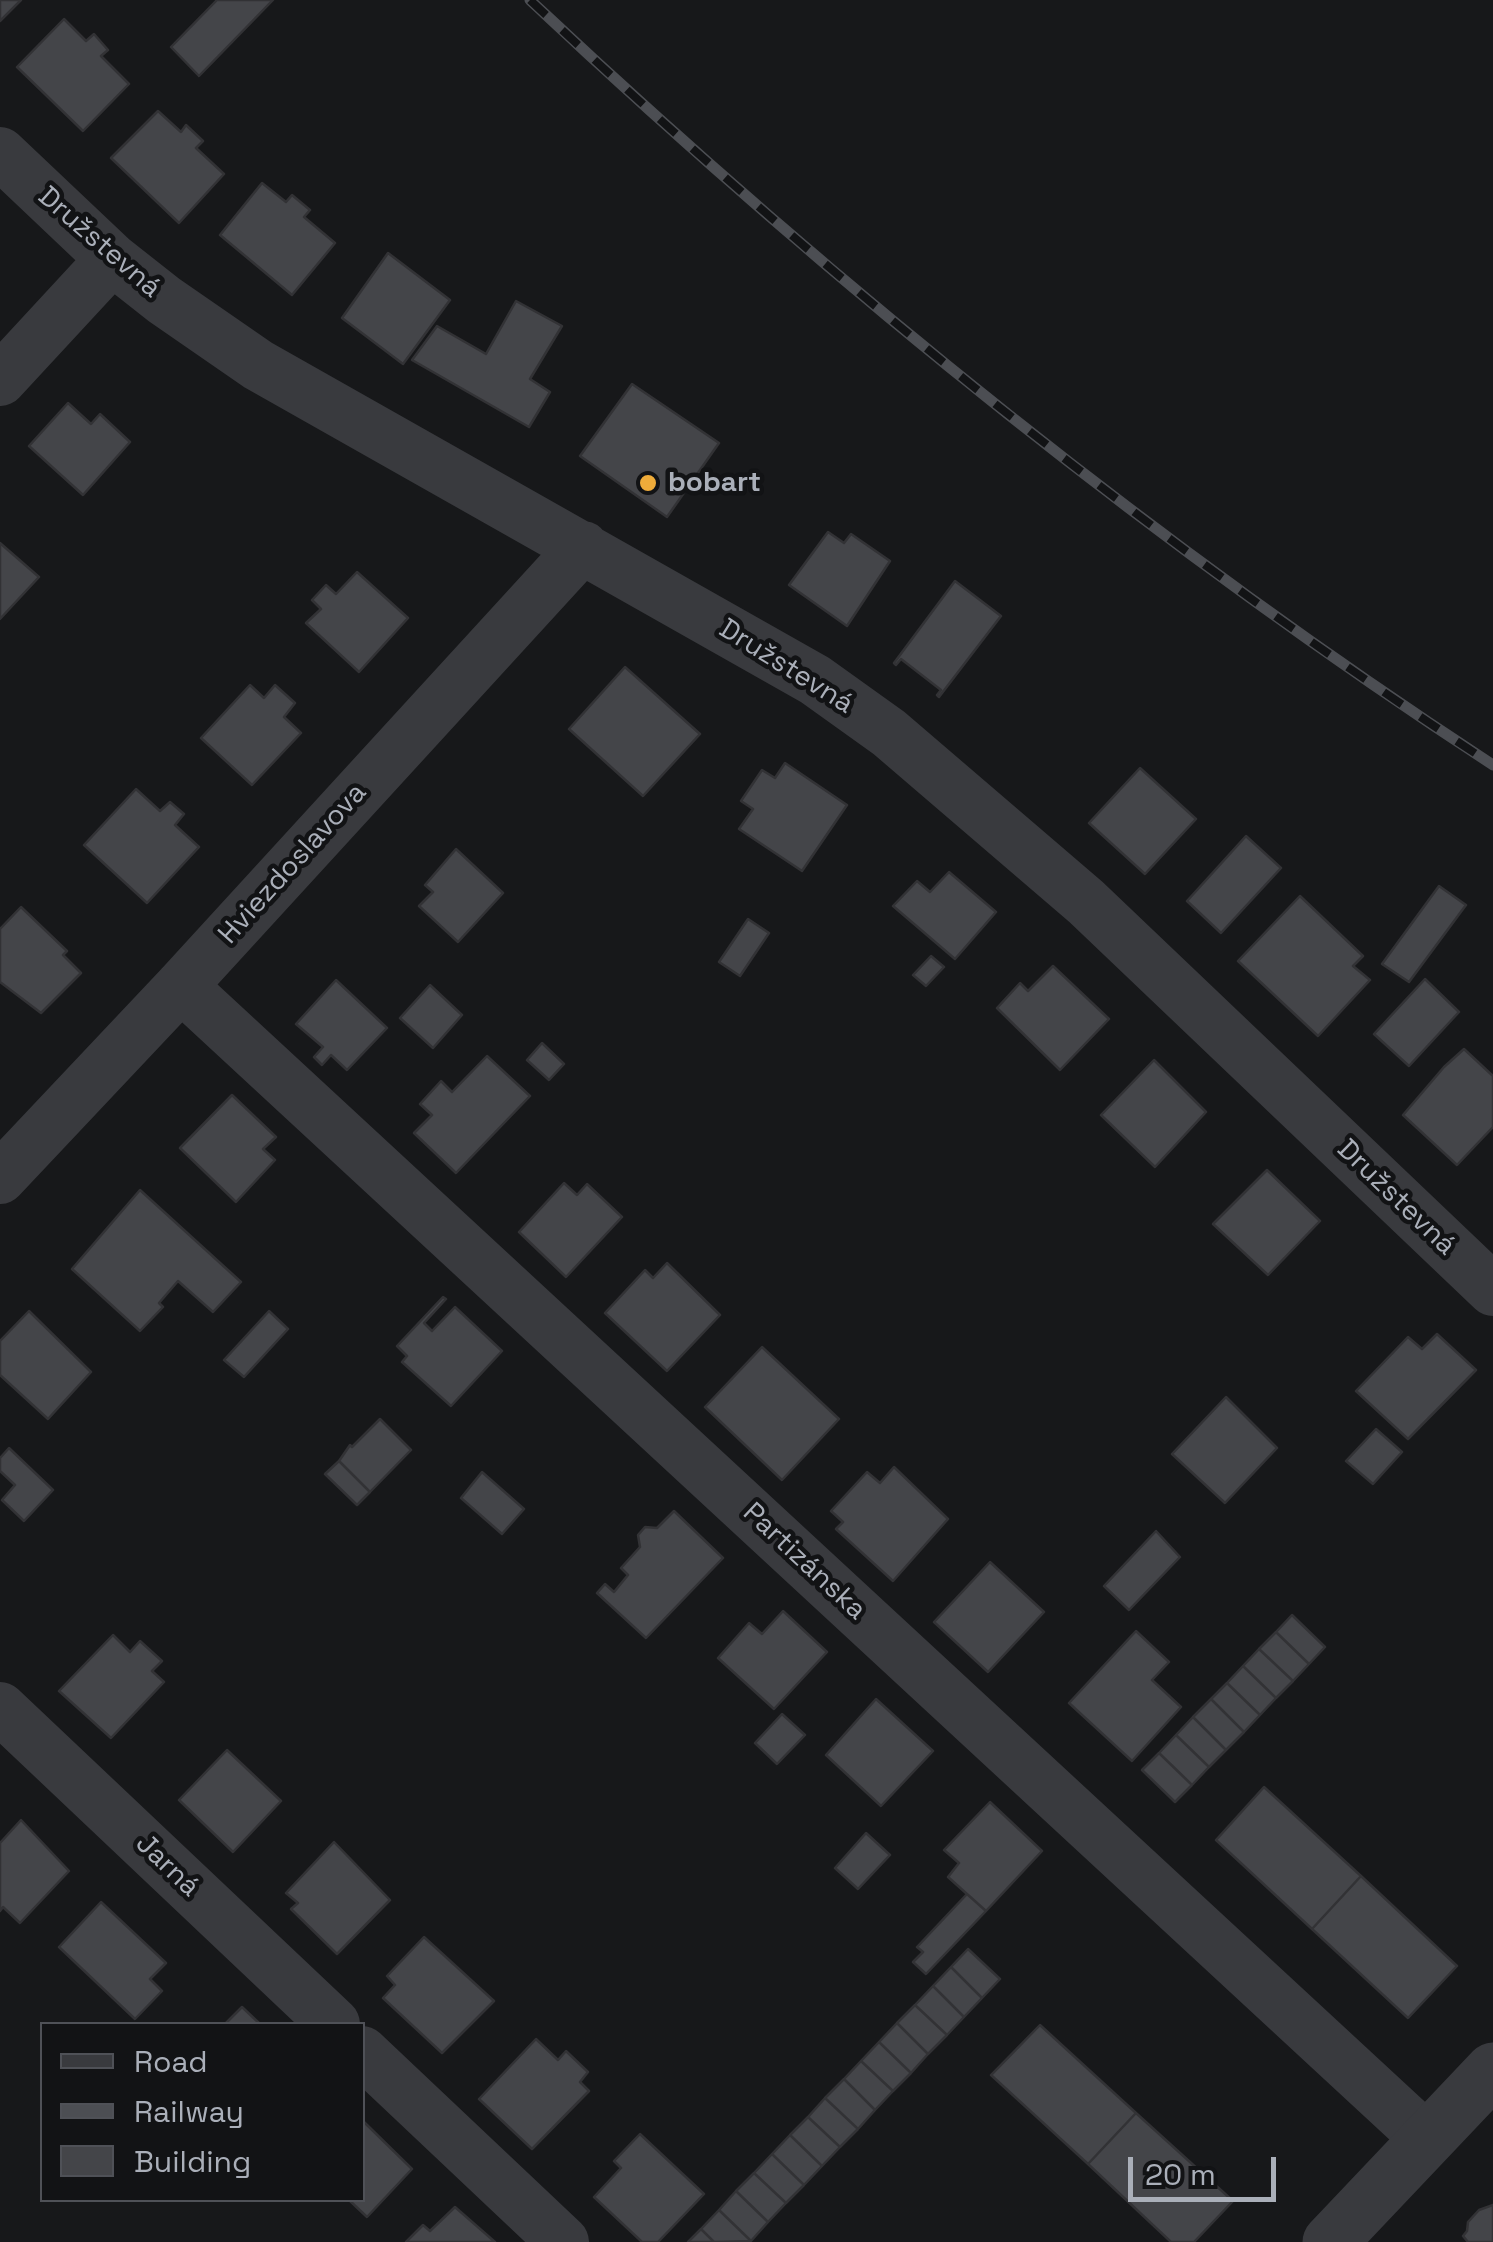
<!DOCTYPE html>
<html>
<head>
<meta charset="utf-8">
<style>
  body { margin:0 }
  #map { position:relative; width:1493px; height:2242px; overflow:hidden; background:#17181a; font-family:"Space Grotesk",sans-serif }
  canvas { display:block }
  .legend { position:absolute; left:40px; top:2022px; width:325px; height:180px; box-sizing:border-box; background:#121315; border:2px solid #4f5157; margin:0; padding:12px 18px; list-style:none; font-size:30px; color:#aaafb9 }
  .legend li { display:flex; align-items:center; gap:20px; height:50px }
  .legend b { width:50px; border:2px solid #4f5157 }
  .scale { position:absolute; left:1128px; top:2157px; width:148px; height:45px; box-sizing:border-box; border:5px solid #aaafb9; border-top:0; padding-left:12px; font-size:30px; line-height:35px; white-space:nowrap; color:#aaafb9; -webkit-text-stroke:8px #121315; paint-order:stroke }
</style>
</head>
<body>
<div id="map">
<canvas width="1493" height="2242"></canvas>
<ul class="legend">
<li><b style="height:12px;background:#393a3e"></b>Road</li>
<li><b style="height:12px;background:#4c4e53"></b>Railway</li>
<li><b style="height:28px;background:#444549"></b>Building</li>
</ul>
<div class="scale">20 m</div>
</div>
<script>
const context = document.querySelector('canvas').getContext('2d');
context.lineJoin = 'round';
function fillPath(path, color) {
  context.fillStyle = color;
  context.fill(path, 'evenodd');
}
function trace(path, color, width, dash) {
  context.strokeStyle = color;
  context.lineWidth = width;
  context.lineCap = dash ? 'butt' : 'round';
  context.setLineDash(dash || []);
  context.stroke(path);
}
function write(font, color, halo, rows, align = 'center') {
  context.font = font + ' "Space Grotesk",sans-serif';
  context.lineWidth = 9;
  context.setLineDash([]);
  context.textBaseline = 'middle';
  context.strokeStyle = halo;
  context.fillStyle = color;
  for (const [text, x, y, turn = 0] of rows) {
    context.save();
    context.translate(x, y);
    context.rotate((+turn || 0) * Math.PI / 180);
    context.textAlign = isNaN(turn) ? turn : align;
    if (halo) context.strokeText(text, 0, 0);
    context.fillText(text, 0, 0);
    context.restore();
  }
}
const building = new Path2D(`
  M0 0H21L0 21Z
  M217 0H273L199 76 171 47Z
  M64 19 86 41 94 34 108 50 101 56 129 84 83 131 17 67Z
  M158 111 181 132 186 125 203 141 196 148 224 174 179 223 111 158Z
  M262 183 286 202 292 195 310 210 304 217 335 243 292 295 220 235Z
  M388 253 450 300 403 364 342 318Z
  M516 301 562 326 530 379 550 392 529 427 412 360 437 326 486 354Z
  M632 384 719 443 667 517 580 456Z
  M68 403 91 424 100 414 130 442 83 495 29 446Z
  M828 532 844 543 851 534 890 561 847 626 789 585Z
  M0 543 39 577 0 619Z
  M357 572 408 618 359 672 306 623 321 609 312 600 326 585 336 594Z
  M955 581 1001 616 939 697 937 695 941 690 901 659 896 665 894 663Z
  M625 667 700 734 643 796 569 729Z
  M250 685 264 698 275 685 295 703 284 717 301 733 252 785 201 738Z
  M785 763 847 805 802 871 739 829 753 809 741 801 762 770 775 778Z
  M1140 768 1196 819 1145 874 1089 823Z
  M136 789 160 811 170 802 184 814 175 825 199 847 147 903 84 845Z
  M1246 836 1281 868 1221 933 1187 901Z
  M456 849 503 893 458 942 419 906 433 892 425 885Z
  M949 872 996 912 955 959 893 906 917 881 930 892Z
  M1439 886 1466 905 1409 982 1382 964Z
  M1300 896 1363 956 1353 966 1370 980 1318 1036 1238 961Z
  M21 907 67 951 63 955 81 973 41 1013 0 982V929Z
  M748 919 769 933 740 976 719 962Z
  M931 956 944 967 926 986 913 975Z
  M1053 966 1109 1019 1060 1070 997 1008 1020 983 1028 991Z
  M1425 979 1459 1012 1409 1066 1374 1034Z
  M336 980 387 1028 347 1070 331 1055 322 1065 314 1057 323 1047 296 1024Z
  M430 985 462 1015 433 1048 400 1018Z
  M542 1043 564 1064 549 1080 527 1060Z
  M1464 1049 1493 1076V1127L1457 1165 1403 1115 1444 1067Z
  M487 1056 530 1096 456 1173 414 1133 432 1115 420 1104 441 1081 452 1092Z
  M1154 1060 1206 1112 1155 1167 1101 1115Z
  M232 1095 276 1137 263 1149 275 1160 236 1202 180 1148Z
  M1267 1170 1320 1221 1268 1275 1213 1224Z
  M564 1183 577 1195 587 1184 622 1217 566 1277 519 1232Z
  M140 1190 241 1282 213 1312 178 1281 159 1303 163 1307 140 1331 72 1269Z
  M667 1263 720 1315 667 1371 605 1313 645 1270 653 1278Z
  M443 1297 446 1299 424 1323 432 1331 455 1307 502 1351 451 1406 402 1362 407 1356 397 1346Z
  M29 1311 91 1372 48 1419 0 1375V1341Z
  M269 1311 288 1329 244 1377 224 1360Z
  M1437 1334 1476 1370 1408 1439 1356 1391 1408 1337 1422 1349Z
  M762 1347 839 1419 782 1480 705 1407Z
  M1226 1397 1277 1448 1225 1503 1172 1454Z
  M380 1419 411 1450 370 1492 339 1461 350 1445 352 1447Z
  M1376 1429 1402 1452 1373 1484 1346 1461Z
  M9 1448 53 1490 24 1521 2 1500 15 1485 0 1471V1458Z
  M339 1461 370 1492 357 1505 325 1474Z
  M894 1467 948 1519 893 1581 836 1529 843 1522 831 1511 867 1472 880 1483Z
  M482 1472 524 1509 502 1534 461 1498Z
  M674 1511 723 1558 646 1638 597 1593 605 1584 614 1592 628 1575 621 1568 640 1547 638 1535 645 1527 657 1528Z
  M1156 1531 1180 1557 1129 1610 1104 1586Z
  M990 1562 1044 1612 988 1672 934 1622Z
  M783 1611 827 1652 774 1709 718 1658 749 1623 762 1634Z
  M1292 1615 1325 1647 1309 1664 1276 1632Z
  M1136 1631 1169 1662 1152 1680 1181 1707 1132 1761 1069 1703Z
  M1276 1632 1309 1664 1293 1681 1259 1649Z
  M113 1635 130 1652 140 1641 162 1661 152 1671 164 1682 111 1738 59 1691Z
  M1259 1649 1293 1681 1276 1698 1243 1666Z
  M1243 1666 1276 1698 1260 1715 1227 1683Z
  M1227 1683 1260 1715 1244 1732 1211 1699Z
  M876 1699 933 1751 881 1806 826 1755Z
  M1211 1699 1244 1732 1226 1750 1193 1717Z
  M782 1714 805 1735 777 1764 755 1743Z
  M1193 1717 1226 1750 1209 1767 1176 1735Z
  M1176 1735 1209 1767 1192 1785 1159 1753Z
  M227 1750 281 1801 233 1852 179 1800Z
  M1159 1753 1192 1785 1175 1802 1142 1770Z
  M1264 1787 1361 1876 1312 1929 1216 1840Z
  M990 1802 1042 1851 986 1911 948 1877 959 1863 944 1850Z
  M21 1820 69 1871 20 1923 3 1907 0 1911V1843Z
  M866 1833 890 1855 858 1889 835 1868Z
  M334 1842 390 1900 337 1954 291 1909 298 1903 286 1893Z
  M1361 1876 1457 1966 1408 2018 1312 1929Z
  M967 1894 986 1911 926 1974 913 1962 923 1952 917 1947Z
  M101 1902 166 1963 150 1979 162 1991 135 2019 59 1947Z
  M424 1937 494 2001 442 2053 383 1998 395 1985 387 1976Z
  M968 1949 1000 1979 982 1998 951 1967Z
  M951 1967 982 1998 964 2017 933 1986Z
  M933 1986 964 2017 947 2035 915 2005Z
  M915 2005 947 2035 928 2054 897 2023Z
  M242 2007 260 2024H225Z
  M897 2023 928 2054 911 2073 879 2042Z
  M1040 2025 1136 2113 1088 2164 991 2075Z
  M536 2039 558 2060 566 2051 588 2072 580 2082 589 2091 532 2149 479 2099Z
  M879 2042 911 2073 893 2091 861 2061Z
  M861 2061 893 2091 875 2110 844 2079Z
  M844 2079 875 2110 858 2129 825 2098Z
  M825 2098 858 2129 840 2147 808 2117Z
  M1136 2113 1233 2201 1194 2242H1171L1088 2164Z
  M808 2117 840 2147 822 2166 790 2135Z
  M363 2121 412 2169 367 2217 349 2200H362Z
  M640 2134 704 2194 658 2242H642L594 2197 621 2168 614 2161Z
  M790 2135 822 2166 804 2185 772 2154Z
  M772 2154 804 2185 786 2203 754 2173Z
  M754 2173 786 2203 768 2222 736 2191Z
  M736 2191 768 2222 751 2241 719 2210Z
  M1493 2205V2242H1468L1463 2236 1467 2231 1468 2222 1479 2210Z
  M455 2207 495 2242H406L423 2225 430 2231Z
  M719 2210 751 2241 714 2242 701 2229Z
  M701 2229 714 2242H688Z`);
const minor = new Path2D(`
  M0 153 112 259 164 300 258 365 815 680 889 733 1086 902 1493 1290
  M0 380 112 259
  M181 986 1427 2139
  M0 1178 181 986 583 547
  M0 1708 334 2024
  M362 2052 563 2242`);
const tertiary = new Path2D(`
  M1330 2242 1493 2070`);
const rail = new Path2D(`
  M530 0C828 280 1150 541 1493 765`);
const markers = [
  [648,483,10,"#efac3a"]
];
const streetNames = [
  ["Družstevná",99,243,41],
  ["Družstevná",786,667,32],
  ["Hviezdoslavova",293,864,-48],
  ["Družstevná",1396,1198,44],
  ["Partizánska",804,1562,43],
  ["Jarná",167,1866,44]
];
const poiNames = [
  ["bobart",668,483]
];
fillPath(building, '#444549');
trace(building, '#323235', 2.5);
trace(minor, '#393a3e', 52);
trace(tertiary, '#393a3e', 55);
trace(rail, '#4c4e53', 11);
trace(rail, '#121315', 8, [22]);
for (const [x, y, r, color] of markers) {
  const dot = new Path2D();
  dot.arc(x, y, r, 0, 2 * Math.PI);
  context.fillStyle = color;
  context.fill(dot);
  trace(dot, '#121315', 4);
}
write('28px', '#aaafb9', '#121315', streetNames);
write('bold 28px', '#aaafb9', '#121315', poiNames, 'left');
</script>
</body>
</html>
